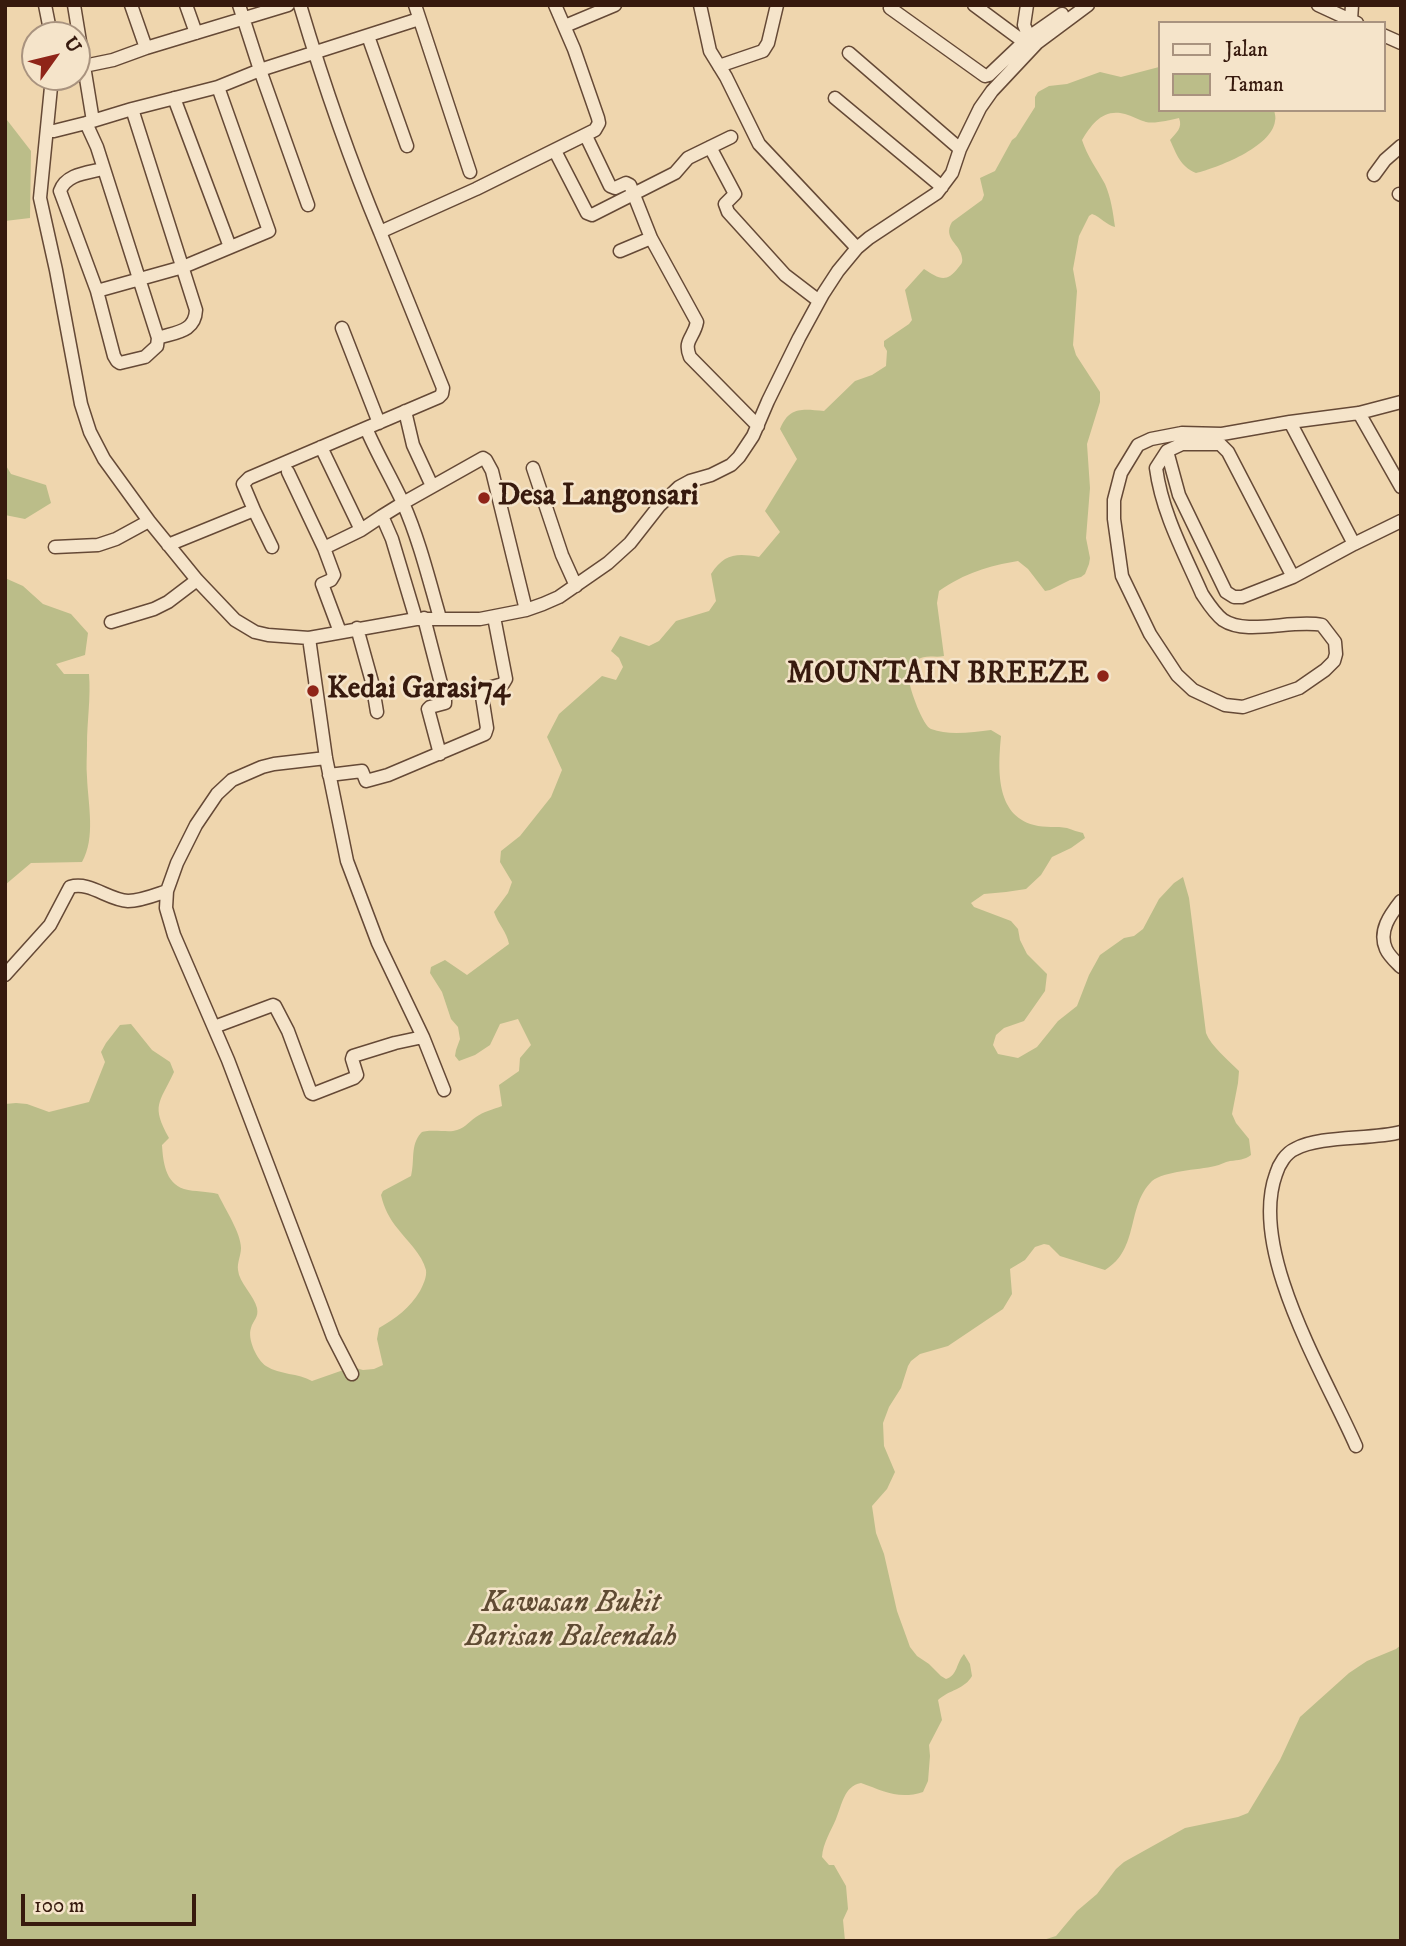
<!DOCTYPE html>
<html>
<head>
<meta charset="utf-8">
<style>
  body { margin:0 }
  #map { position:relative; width:1406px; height:1946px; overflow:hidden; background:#efd6ae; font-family:"IM FELL DW Pica",serif }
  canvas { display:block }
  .frame { position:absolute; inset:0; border:7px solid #371a0e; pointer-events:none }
  .legend { position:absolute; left:1158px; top:21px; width:228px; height:91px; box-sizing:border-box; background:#f5e4ca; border:2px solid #a9937f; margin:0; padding:9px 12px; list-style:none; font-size:21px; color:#371a0e }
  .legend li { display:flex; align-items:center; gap:14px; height:35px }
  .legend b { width:35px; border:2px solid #a9937f }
  .north { position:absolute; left:21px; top:21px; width:70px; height:70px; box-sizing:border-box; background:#f5e4ca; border:2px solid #a9937f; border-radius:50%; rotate:56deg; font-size:19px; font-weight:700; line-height:28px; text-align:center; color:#371a0e }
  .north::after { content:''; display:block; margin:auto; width:24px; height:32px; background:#8f2418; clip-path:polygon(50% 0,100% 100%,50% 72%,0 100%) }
  .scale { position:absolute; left:21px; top:1894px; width:175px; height:32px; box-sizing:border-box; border:4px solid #371a0e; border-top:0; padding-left:9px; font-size:21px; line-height:24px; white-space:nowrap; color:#371a0e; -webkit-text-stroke:5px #f5e4ca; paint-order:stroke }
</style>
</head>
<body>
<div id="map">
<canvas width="1406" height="1946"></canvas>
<div class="frame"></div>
<ul class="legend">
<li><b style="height:9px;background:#f5e4ca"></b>Jalan</li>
<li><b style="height:19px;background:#bbbd89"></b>Taman</li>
</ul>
<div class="north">U</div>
<div class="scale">100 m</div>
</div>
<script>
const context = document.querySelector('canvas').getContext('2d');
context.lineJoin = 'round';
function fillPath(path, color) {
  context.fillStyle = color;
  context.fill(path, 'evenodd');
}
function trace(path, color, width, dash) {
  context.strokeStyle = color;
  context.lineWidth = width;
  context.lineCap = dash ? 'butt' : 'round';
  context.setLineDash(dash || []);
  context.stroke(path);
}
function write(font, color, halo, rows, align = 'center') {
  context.font = font + ' "IM FELL DW Pica",serif';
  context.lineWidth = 5;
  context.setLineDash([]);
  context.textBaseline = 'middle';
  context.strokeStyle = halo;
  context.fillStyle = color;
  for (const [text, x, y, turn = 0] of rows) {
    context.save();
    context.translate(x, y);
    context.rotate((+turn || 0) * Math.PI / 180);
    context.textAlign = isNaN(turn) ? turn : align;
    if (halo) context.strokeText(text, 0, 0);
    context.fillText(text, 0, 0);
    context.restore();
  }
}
const green = new Path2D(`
  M1159 67V110H1274C1275 114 1276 118 1275 121 1272 147 1217 168 1196 173 1180 166 1177 155 1170 140 1176 133 1183 128 1179 118 1169 120 1155 124 1146 122 1139 120 1132 116 1125 114 1104 108 1092 123 1082 140 1087 156 1097 169 1105 184 1111 198 1113 212 1115 227 1106 225 1101 217 1092 214L1089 216 1079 236 1073 269 1077 291 1073 345 1076 355 1100 392V402L1087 444 1090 488 1086 538 1090 558 1089 564 1085 574 1081 577 1070 580 1050 590 1045 591 1028 569 1018 561C988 566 965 573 939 591L937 603 944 656C935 658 925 654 917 660 912 665 909 674 909 680 910 690 923 726 931 729 949 736 973 732 991 730L1001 736C998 768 995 815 1034 825 1045 828 1057 826 1067 828 1073 830 1078 832 1083 833L1085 838 1071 848 1052 857 1041 875 1026 889 1006 892 984 894 971 903 974 907 1011 921 1018 929 1020 940 1027 954 1047 974 1045 991 1024 1021 1004 1028 996 1035 993 1045 998 1054 1018 1058 1037 1047 1058 1021 1077 1006 1089 975 1100 955 1124 938 1134 936 1143 929 1159 899 1174 883 1183 877 1189 898 1206 1033C1211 1046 1228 1060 1239 1071L1238 1083 1232 1114 1236 1123 1249 1139 1251 1155C1244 1160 1239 1160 1230 1161 1225 1162 1220 1165 1215 1166 1198 1170 1164 1171 1152 1181 1126 1206 1140 1249 1105 1270L1060 1256 1049 1245 1044 1244 1035 1247 1025 1260 1010 1269 1012 1294 1003 1309 948 1346 920 1354 911 1361 908 1366 901 1388 889 1407 883 1423 884 1446 895 1472 887 1489 872 1506 876 1533 884 1554 897 1611 910 1647 917 1656 929 1664 941 1676 946 1679C958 1675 956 1663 964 1654L970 1664 972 1676C965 1689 949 1690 938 1700L942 1720 929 1745 930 1756 928 1781 923 1792C898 1800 884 1791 861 1783 844 1786 842 1805 836 1819 831 1831 823 1843 822 1857L829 1865H834L846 1886 848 1909 843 1920 845 1941H5V1104L16 1103 27 1104 49 1112 89 1102 105 1062 101 1052 106 1043 120 1025 131 1024 152 1050 170 1062 174 1072C159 1104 151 1105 169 1138L162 1145C163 1161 165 1183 184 1189 195 1192 207 1191 218 1194 225 1209 241 1233 241 1248 241 1255 237 1263 238 1270 239 1283 254 1295 257 1308 259 1318 253 1320 251 1328 247 1339 257 1360 266 1366 280 1375 298 1373 312 1381L352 1367 363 1370 374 1369 383 1365 377 1339 379 1328C396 1318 410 1308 420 1291 423 1285 427 1277 426 1270 422 1254 407 1241 398 1229 389 1218 384 1208 381 1195L383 1191 411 1176C415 1161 410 1145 421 1133 425 1129 446 1132 453 1131 465 1129 467 1123 476 1117 483 1112 494 1109 502 1106L499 1085 519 1071 520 1058 531 1045 518 1019 500 1024 490 1045 475 1055 459 1061 455 1056 456 1050 460 1039 458 1027 451 1019 442 992 430 973 431 967 445 960 467 975 509 944C507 932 498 924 494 912L508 893 512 882 500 862 501 851 520 836 551 797 562 770 547 737 559 714 602 676 616 680 623 667 619 658 611 651 620 636 649 646 659 641 676 621 709 611 716 601 711 574C724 554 736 553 759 557L780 532 765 511 797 459 780 429C789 406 803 409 824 411L855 381 872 375 886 366 887 351 884 346V341L909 324 912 320 905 290 924 269C938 278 946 284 958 268 961 264 963 263 962 258 961 244 942 239 952 222L982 200 984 195 980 178 995 171 1012 140 1016 137 1035 107V97L1038 92 1049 86 1067 84 1100 72 1121 77Z
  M5 115 7 120 31 151 30 218 5 221Z
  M5 464 11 474 46 485 51 503 25 519 5 515Z
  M5 578 23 586 43 604 71 614 88 633 85 655 56 664 64 674H89C91 698 87 721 87 745 87 756 86 766 87 777 88 804 96 838 82 862L31 863 5 885Z
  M1401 1645V1941H1040L1056 1936 1077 1911 1097 1894 1116 1869 1124 1862 1185 1828 1238 1817 1248 1813 1280 1760 1300 1717 1349 1673 1367 1661 1396 1649Z`);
const minor = new Path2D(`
  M45 5 51 35
  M74 5 84 66 113 60 146 48 288 5
  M131 5 146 48
  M186 5 196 33
  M239 5 260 70 308 205
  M300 5C323 82 349 158 380 232
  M415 5 470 172
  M700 5 710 51 726 77 759 144 857 248
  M974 5 1024 42
  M1027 5 1024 25 1029 37
  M1318 5 1357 23
  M890 8 985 76 989 75 1029 37 1062 14
  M1351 20 1352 5
  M565 26 615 5
  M1383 35 1401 43
  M368 36 407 146
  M849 53 960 149
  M84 66 93 121
  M719 66 763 51 768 43 777 5
  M52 77 40 198 56 270 81 404 90 432 104 459 149 521 197 580 235 620 255 632 268 635 309 638 416 619H480L526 610 543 604 559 597 608 563 630 543 659 506 679 487 690 481 711 475 731 465 739 457 753 436 768 401 799 338 823 294 838 271 857 248 869 238 937 193 952 173 960 149 980 108 992 91 1037 43 1088 5
  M174 98 230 247
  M835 98 942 187
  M132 109 196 310C195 332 176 332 158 338
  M54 131 86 123
  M586 136 610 186 615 188 626 183 630 185 651 238 697 322C694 338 683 340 690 357L758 426
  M710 147 735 194 725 204 728 212 785 275 819 301
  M555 151 587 213 592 215 675 173 688 158 731 137
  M103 169C87 173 66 174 60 191L97 291 114 356 117 361 120 363 145 357 157 346 158 338 97 147 86 123 132 109 218 87 260 70 419 19
  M1374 175 1385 160 1401 146
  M1399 194 1401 195
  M620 251 651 238
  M97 291 183 267 269 231 218 87
  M342 328 379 423
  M405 411 413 445 432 486
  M1359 413 1401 487
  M1290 422 1354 544 1293 577
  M366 428C377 454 391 477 403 503 419 539 429 580 440 618
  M1182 433V444L1167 451 1156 468C1162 513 1184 553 1202 594 1208 603 1214 613 1223 620 1247 636 1292 619 1322 625L1335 642 1336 654 1334 661 1325 670 1299 688 1243 707 1225 705 1193 690 1177 675 1150 634 1122 576 1114 519V500L1121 473 1138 445 1151 439 1182 433 1222 434 1290 422 1359 413 1401 402
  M321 447 361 530
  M1167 451 1179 495 1226 592 1234 597H1242L1293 577 1228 452 1220 444H1182
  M533 468 562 555 576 586
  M288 472 324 548 334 575 331 580 322 584 340 632
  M254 510 272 547
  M1354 544 1401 521
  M168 545 254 510 243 484 249 478 439 397 442 394 443 388 380 232 476 189 595 130 599 123 598 118 574 49 555 5
  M55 547 98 545 116 539 149 521
  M324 548 361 530 382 516
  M424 618 445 699V703L430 707 428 709 440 754
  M416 619 392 539 382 516 403 503 483 458 486 460 492 471 526 610
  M111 622 154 609 168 602 197 580
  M357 628 372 682 377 712
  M309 638 326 758 347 861 378 943 423 1037 444 1090
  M326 758 274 764 262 767 232 780 217 794 196 825 177 863 167 891 166 908 174 935 228 1060 333 1337 352 1374
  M329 775 362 771 366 781 388 775 485 734 487 728 481 690 503 684 506 679 494 617
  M1401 901C1390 915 1378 931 1386 949 1389 956 1396 962 1401 967
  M5 975 50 925 70 887C90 881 108 900 128 901 141 901 155 895 167 891
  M214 1027 273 1005 275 1006 288 1031 311 1093 313 1094 354 1078 357 1075 352 1059 353 1056 395 1043 423 1037
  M1356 1446C1325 1375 1248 1251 1276 1174 1279 1164 1286 1153 1295 1149 1320 1135 1371 1140 1401 1132`);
const markers = [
  [484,498,7,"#8f2418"],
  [1103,676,7,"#8f2418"],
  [313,691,7,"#8f2418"]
];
const poiNames = [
  ["Desa Langonsari",498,498],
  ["MOUNTAIN BREEZE",1089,676,"right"],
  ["Kedai Garasi74",327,691]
];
const parkNames = [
  ["Kawasan Bukit",571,1605],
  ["Barisan Baleendah",571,1639]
];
fillPath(green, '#bbbd89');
trace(minor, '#654936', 15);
trace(minor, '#f5e4ca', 12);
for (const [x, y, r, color] of markers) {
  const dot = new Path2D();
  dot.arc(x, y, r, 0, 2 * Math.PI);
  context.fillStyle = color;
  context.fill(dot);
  trace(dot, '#f5e4ca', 2.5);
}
write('bold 30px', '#371a0e', '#f5e4ca', poiNames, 'left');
write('italic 30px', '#5f4b33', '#f5e4ca', parkNames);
</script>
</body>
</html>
